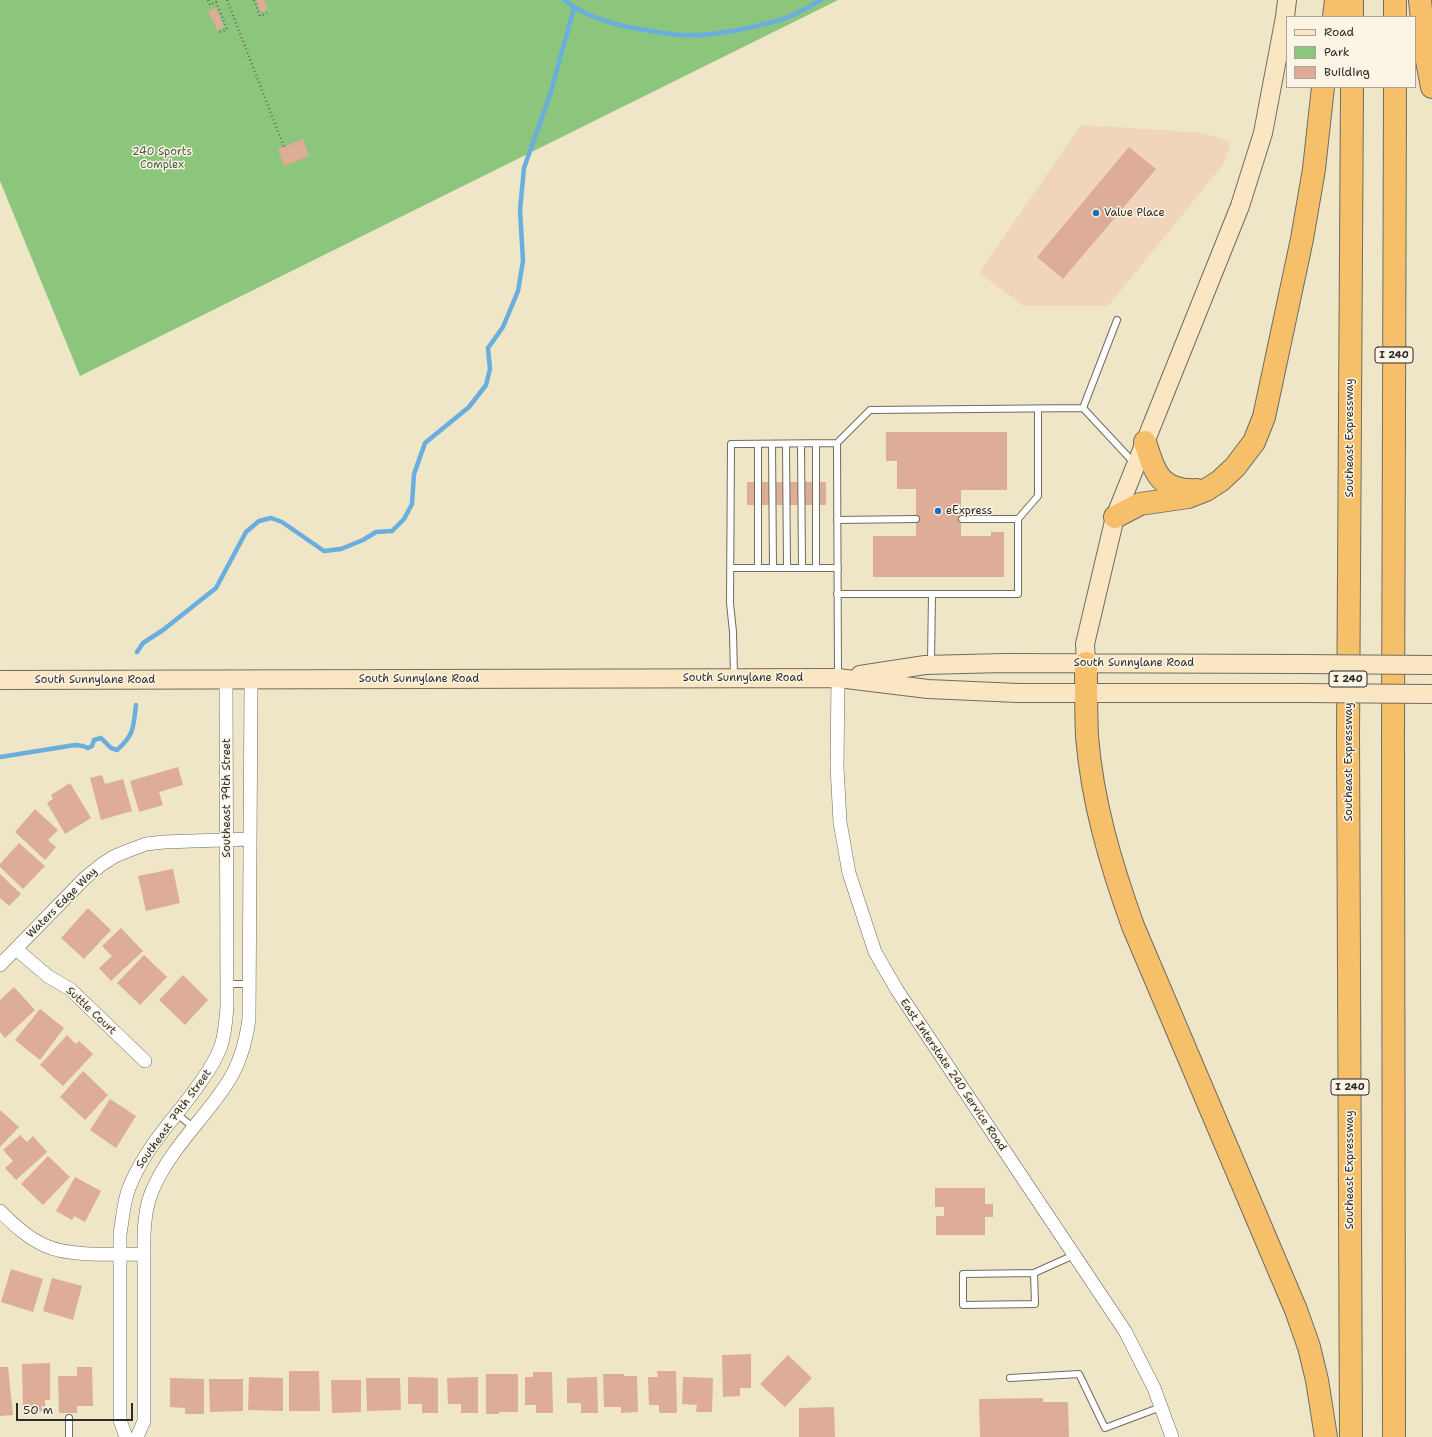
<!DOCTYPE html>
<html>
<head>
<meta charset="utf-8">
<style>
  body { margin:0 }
  #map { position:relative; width:1432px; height:1437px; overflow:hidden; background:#eee6c7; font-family:"Shantell Sans",sans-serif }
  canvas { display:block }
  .legend { position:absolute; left:1286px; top:16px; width:130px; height:72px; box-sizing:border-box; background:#fcf5e5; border:1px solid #a8a49b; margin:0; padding:5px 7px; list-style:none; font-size:12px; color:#2b2b2b }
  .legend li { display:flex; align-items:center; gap:8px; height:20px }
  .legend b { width:20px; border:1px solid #a8a49b }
  .scale { position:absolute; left:16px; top:1403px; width:117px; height:18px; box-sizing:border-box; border:2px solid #2b2b2b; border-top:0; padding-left:5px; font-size:12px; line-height:14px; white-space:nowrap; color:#2b2b2b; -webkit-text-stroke:3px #fcf5e5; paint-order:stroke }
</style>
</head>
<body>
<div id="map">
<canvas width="1432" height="1437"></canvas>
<ul class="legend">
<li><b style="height:5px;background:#fbe6c4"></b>Road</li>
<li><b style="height:11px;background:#8bc67c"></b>Park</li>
<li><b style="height:11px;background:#ddad97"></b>Building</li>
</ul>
<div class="scale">50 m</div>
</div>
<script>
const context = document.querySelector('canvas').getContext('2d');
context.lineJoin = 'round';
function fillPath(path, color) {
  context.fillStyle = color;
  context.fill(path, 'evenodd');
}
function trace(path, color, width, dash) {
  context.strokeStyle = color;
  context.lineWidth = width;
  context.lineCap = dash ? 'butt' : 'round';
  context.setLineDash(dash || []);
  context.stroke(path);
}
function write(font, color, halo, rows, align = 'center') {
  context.font = font + ' "Shantell Sans",sans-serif';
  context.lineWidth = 3;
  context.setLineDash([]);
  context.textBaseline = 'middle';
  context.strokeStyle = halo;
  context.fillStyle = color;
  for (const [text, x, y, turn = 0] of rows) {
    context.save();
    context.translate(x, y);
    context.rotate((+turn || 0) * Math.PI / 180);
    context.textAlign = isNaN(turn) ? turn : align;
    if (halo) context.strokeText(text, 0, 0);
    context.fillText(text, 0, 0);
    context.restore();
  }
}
const built = new Path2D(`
  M1081 125 1203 133 1231 142 1223 165 1108 306H1024L979 273Z`);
const green = new Path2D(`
  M0 0H838L80 376 0 181Z`);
const stream = new Path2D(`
  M564 0C582 14 605 22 628 27 644 30 661 33 679 35 709 37 751 28 780 20 795 16 808 7 821 0
  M137 652 143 643 163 630 216 588 246 532 259 521 271 518 282 522 324 551 341 549 363 540 376 532 392 531 404 519 412 504 414 474 425 443 469 407 486 385 490 369 488 348 503 327 518 291 523 261 520 210 524 168 550 95 574 8
  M0 757 75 745 83 746 88 748 92 746 94 740 101 738 111 748 117 750C135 734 133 727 136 705`);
const building = new Path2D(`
  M256 0H264L268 9 261 12Z
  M216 8 224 27 217 30 208 11Z
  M303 139 309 156 284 166 278 149Z
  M1129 147 1156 169 1063 279 1037 257Z
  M886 432H1007V490H961V536H991V532H1004V577H873V536H916V489H897V461H886Z
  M747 482H826V505H747Z
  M178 767 183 785 159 792 163 805 139 812 130 781Z
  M102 775 105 784 123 779 132 811 101 820 90 778Z
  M70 783 91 818 65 834 47 803 53 799 51 795Z
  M35 809 58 830 48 840 56 847 45 860 15 832Z
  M19 843 45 866 23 889 0 867V864Z
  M173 869 180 903 146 911 138 876Z
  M0 874 21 894 9 906 0 898Z
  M88 908 111 930 84 959 61 938Z
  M121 928 143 951 111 981 99 968 112 956 102 946Z
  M144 955 167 977 140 1005 117 983Z
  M183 975 208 1000 185 1025 159 1000Z
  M14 987 35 1010 5 1038 0 1032V1000Z
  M40 1009 64 1028 40 1060 15 1040Z
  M67 1035 76 1044 79 1041 93 1054 63 1086 40 1065Z
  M83 1071 108 1095 85 1120 60 1097Z
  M110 1099 136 1116 116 1148 90 1130Z
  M0 1110 19 1127 0 1147Z
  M20 1135 27 1142 33 1136 47 1152 16 1180 5 1168 13 1161 3 1150Z
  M48 1156 70 1177 43 1205 21 1184Z
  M75 1177 101 1191 85 1222 74 1216 72 1220 56 1211Z
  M935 1188H985V1204H993V1217H985V1235H936V1216H944V1207H935Z
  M11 1269 43 1279 33 1312 1 1302Z
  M52 1278 82 1286 73 1320 43 1311Z
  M751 1354V1388H740V1396L723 1397 722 1355Z
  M788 1355 812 1378 785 1407 760 1384Z
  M50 1363V1400H45V1411L23 1412 22 1364Z
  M0 1367H8L13 1415 0 1416Z
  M77 1367H92L93 1406H77V1413H59L58 1376H77Z
  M289 1371H319L320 1411H289Z
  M657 1371H676L677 1413H659V1405H649L648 1377H658Z
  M533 1372H552L553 1413H536V1405H525V1377H533Z
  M486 1374H518V1412H499V1414H486Z
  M603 1374H624V1376H637L638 1412 621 1413V1407H604Z
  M249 1377 283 1378V1411L248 1410Z
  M408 1377 438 1378V1413H422V1404H408Z
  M478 1377V1413H461V1404H448L447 1378Z
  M597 1377 598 1413H581V1403H567V1378Z
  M683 1377 713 1378 712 1412H696L697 1405 682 1404Z
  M170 1378 204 1379V1414H185V1408L170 1407Z
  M366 1378H400L401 1410 367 1411Z
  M209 1379H243V1411L210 1412Z
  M331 1380H361V1412L332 1413Z
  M1043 1398V1402H1068L1069 1437H980L979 1399Z
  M834 1407 835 1437H799V1408Z`);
const path = new Path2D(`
  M208 0 210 5 216 2 227 29 218 33
  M227 0 284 147
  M254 0 260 16 267 13`);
const lane = new Path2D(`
  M1083 408 1117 320
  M837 443 870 410 1083 408 1135 464
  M758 444V568
  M772 444 773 568
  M786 444 787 568
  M801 444 802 568
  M816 444V568
  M962 519H1018
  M837 520 916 519
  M730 568H838
  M837 594H1018V519L1038 496V409
  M931 662 932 594
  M734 677 733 632 730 603 731 444 837 443 838 677
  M227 984H250
  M177 1114 194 1128
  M1034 1273 1035 1304 963 1305V1274L1034 1273 1074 1255
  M1010 1378 1079 1374 1105 1428 1161 1407
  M69 1437V1418`);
const street = new Path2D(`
  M838 678 837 767 840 822 849 873 875 952 897 990 1125 1331 1154 1388 1172 1437
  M16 949 49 977 70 989 145 1061
  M0 965 85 878 101 865 115 856 130 850 146 844 164 842 250 839
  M0 1211C14 1225 28 1238 46 1246 70 1257 117 1254 144 1254
  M126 1437 120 1420V1234C123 1216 124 1197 132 1181 148 1144 177 1116 200 1083 208 1072 216 1060 221 1046 225 1034 226 1020 227 1007L226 680
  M137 1437 144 1421V1234C145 1219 146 1204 153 1189 170 1149 205 1118 228 1082 240 1063 246 1041 249 1019L251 680`);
const secondary = new Path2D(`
  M1086 663 1085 644 1115 517 1240 206 1263 133 1285 17 1287 0
  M860 675 925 665 1004 663 1300 664
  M0 680 838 678 928 689 1018 693H1301`);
const highway = new Path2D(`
  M1420 0 1425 50 1432 87
  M1334 17 1336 0
  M1352 17V0
  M1395 17V0
  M1145 442C1155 473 1160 492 1197 490
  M1115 517 1140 504 1188 497 1206 490 1220 481 1235 467 1254 442 1264 417 1302 239 1314 169 1323 87
  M1086 663C1086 687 1086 712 1087 736 1092 801 1111 865 1133 926L1296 1310 1309 1347 1317 1380 1326 1437
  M1351 1437 1348 736 1352 87
  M1394 1437 1393 736 1395 87`);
const secondaryBridge = new Path2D(`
  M1300 664 1432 665
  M1301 693 1432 694`);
const markers = [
  [1096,213,4,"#1f6fb2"],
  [938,511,4,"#1f6fb2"]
];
const shields = [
  [1394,355,38],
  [1348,679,38],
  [1350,1087,38]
];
const shieldNames = [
  ["I 240",1394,355],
  ["I 240",1348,679],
  ["I 240",1350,1087]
];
const parkNames = [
  ["240 Sports",162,152],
  ["Complex",162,165]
];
const poiNames = [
  ["Value Place",1104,213],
  ["eExpress",946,511]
];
const streetNames = [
  ["Southeast Expressway",1350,438,-90],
  ["South Sunnylane Road",1134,663],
  ["South Sunnylane Road",743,678],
  ["South Sunnylane Road",419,679],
  ["South Sunnylane Road",95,680],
  ["Southeast Expressway",1349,762,-90],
  ["Southeast 79th Street",227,798,-90],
  ["Waters Edge Way",62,903,-45],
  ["Suttle Court",91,1011,43],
  ["East Interstate 240 Service Road",953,1075,56],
  ["Southeast 79th Street",174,1119,-54],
  ["Southeast Expressway",1350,1170,-90]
];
fillPath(built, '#f0d5bc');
fillPath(green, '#8bc67c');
trace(stream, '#69aedf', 4.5);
fillPath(building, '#ddad97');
trace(lane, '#6f6c62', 8);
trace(street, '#6f6c62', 14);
trace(secondary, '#6f6c62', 20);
trace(highway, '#6f6c62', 24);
trace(path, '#6f6c62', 2.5, [1, 3]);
trace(lane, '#fff', 6);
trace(street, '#fff', 13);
trace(secondary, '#fbe6c4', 18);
trace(highway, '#f6c06b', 22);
trace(secondaryBridge, '#6f6c62', 20, []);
trace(secondaryBridge, '#fbe6c4', 18);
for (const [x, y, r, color] of markers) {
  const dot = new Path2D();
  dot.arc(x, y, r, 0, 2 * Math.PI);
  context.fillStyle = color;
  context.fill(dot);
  trace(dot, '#fcf5e5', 1.5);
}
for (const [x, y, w] of shields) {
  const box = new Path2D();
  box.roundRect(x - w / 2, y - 8, w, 16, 3);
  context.fillStyle = '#fcf5e5';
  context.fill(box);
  trace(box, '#2b2b2b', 1);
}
write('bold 10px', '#2b2b2b', null, shieldNames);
write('11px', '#485a43', '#fcf5e5', parkNames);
write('11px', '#2b2b2b', '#fcf5e5', poiNames, 'left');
write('11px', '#2b2b2b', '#fcf5e5', streetNames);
</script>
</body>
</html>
